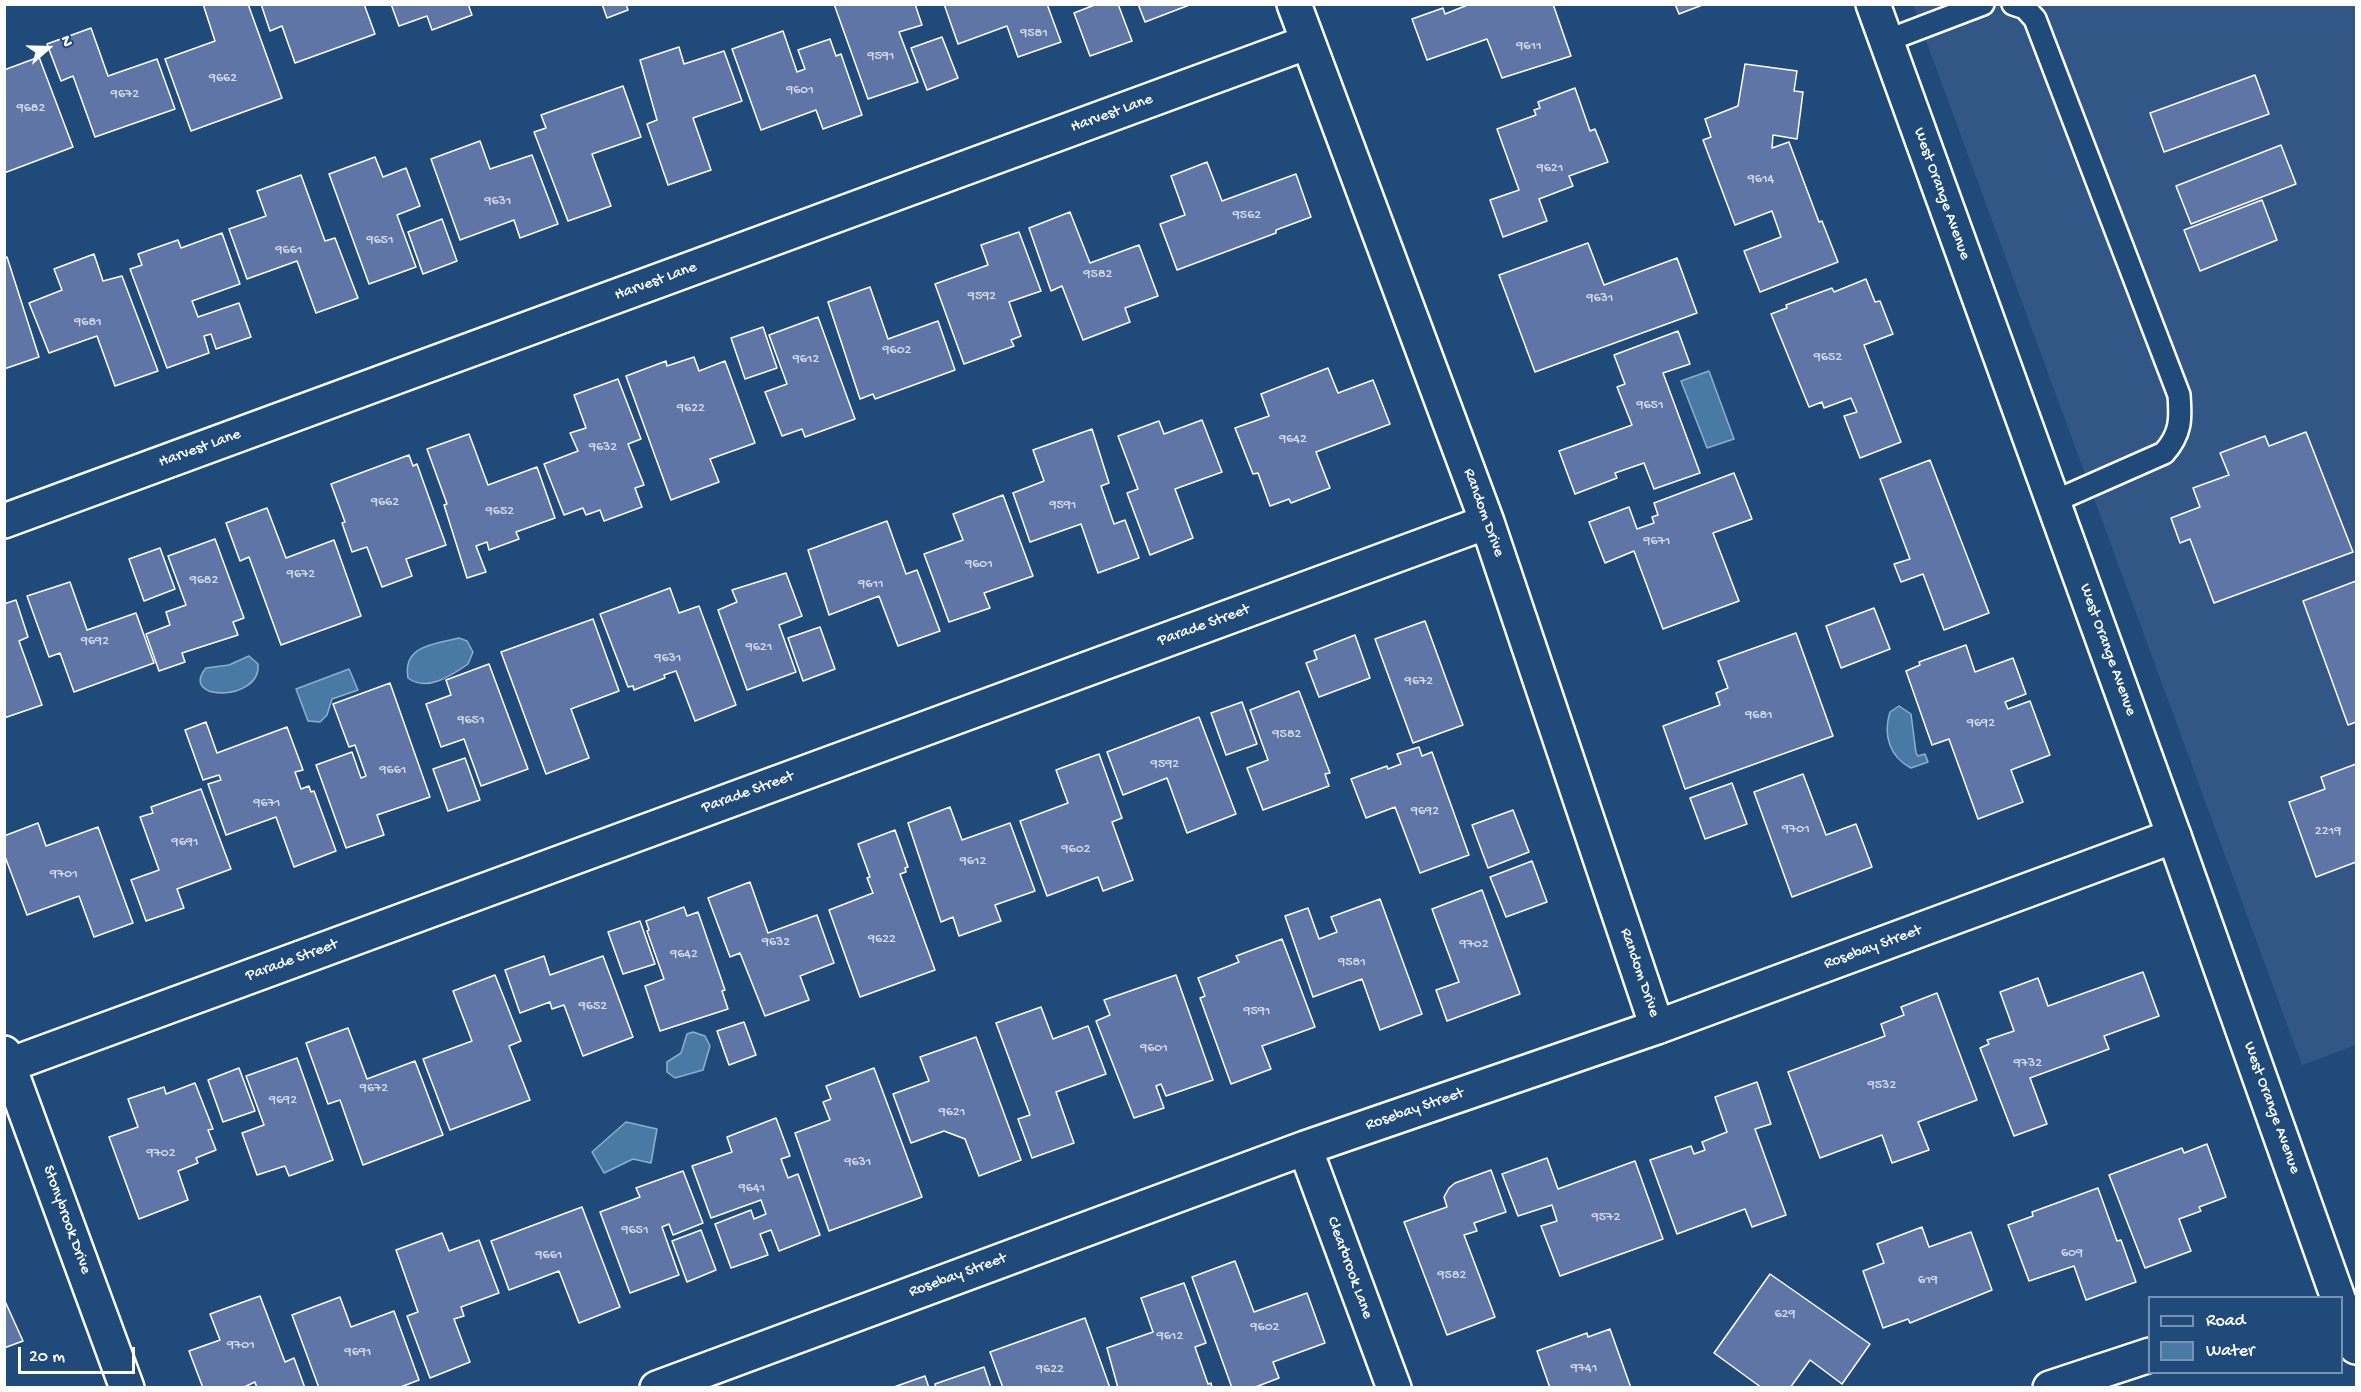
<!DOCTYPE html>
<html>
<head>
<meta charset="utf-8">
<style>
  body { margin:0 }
  #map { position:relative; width:2361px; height:1392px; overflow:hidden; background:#1f4a7a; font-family:"Gochi Hand",sans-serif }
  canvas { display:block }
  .frame { position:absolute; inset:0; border:6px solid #fff; pointer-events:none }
  .legend { position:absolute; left:2148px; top:1296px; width:195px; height:78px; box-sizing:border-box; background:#1f4a7a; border:2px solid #7992af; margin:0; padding:8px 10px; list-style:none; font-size:18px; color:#fff }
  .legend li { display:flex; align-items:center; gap:12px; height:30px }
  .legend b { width:30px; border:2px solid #7992af }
  .north { position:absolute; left:18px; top:18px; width:60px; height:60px; -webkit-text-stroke:4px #1f4a7a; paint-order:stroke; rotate:70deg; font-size:16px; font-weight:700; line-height:24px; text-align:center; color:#fff }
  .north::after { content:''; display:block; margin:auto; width:21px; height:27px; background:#fff; clip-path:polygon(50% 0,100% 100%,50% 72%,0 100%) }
  .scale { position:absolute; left:18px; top:1347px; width:117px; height:27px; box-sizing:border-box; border:3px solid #fff; border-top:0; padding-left:8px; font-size:18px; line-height:21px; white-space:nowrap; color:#fff; -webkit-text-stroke:4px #1f4a7a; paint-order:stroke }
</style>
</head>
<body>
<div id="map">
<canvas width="2361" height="1392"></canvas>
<div class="frame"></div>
<ul class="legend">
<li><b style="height:8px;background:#1f4a7a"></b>Road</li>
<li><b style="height:16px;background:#4979a5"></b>Water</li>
</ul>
<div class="north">N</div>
<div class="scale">20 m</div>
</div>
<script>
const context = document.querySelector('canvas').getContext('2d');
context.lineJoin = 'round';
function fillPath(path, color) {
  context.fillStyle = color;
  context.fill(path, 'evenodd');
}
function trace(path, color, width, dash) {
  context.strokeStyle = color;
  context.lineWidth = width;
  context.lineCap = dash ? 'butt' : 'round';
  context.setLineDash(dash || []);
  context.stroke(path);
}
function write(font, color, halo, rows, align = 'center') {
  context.font = font + ' "Gochi Hand",sans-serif';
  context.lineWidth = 6;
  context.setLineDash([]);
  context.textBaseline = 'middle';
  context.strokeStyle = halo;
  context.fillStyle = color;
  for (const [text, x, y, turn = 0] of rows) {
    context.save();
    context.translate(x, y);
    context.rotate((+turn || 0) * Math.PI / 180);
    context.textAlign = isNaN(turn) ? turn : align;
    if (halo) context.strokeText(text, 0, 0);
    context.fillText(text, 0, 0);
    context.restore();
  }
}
const built = new Path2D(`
  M1913 5H2356V1045L2302 1065Z`);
const water = new Path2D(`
  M1709 371 1734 439 1707 448 1681 381Z
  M459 638 467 641 473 652 468 664C451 676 427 692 408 678 402 645 436 644 459 638Z
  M249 656 258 664C262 702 178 702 206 668L229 665Z
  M349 669 358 690 332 699 327 715 320 722 308 721 296 689Z
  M1899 706 1911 714 1916 753 1918 756 1925 754 1928 762 1911 768C1889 757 1883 734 1890 712Z
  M693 1032 705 1036 710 1046 703 1070 675 1078 667 1072V1062L681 1053 687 1034Z
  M626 1122 657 1129 651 1163 633 1159 604 1173 592 1152Z`);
const building = new Path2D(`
  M203 4H248L282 98 191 131 165 59 215 41Z
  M261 4H364L375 34 295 63 282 26 270 31Z
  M391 4H468L472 15 432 30 427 16 399 26Z
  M602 4H626L628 10 607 18Z
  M834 4H915L922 25 899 32 918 82 868 99Z
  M944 4H1047L1061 42 1018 57 1007 26 958 44Z
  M1097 4H1118L1132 41 1090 56 1074 13Z
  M1138 4H1192L1145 22Z
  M1470 4H1553L1571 56 1502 78 1487 39 1427 60 1412 19 1443 8 1445 14Z
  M1675 4H1705L1679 14Z
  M91 28 108 76 157 59 175 109 95 137 73 76 61 81 47 44Z
  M783 31 797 72 805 69 798 50 830 39 836 56 841 54 862 115 823 129 816 110 761 130 732 49Z
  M942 37 958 78 927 90 911 48Z
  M679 47 684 64 724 51 742 101 693 118 711 170 668 185 647 124 657 120 640 60Z
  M39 57 73 147 4 173V70Z
  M1745 64 1797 71 1794 91 1803 92 1797 139 1773 135 1772 148 1789 142 1819 222 1822 221 1838 262 1760 292 1744 251 1781 237 1772 211 1735 225 1703 140 1711 137 1705 119 1738 106Z
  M2255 75 2269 114 2164 152 2150 113Z
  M623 86 641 137 592 154 611 206 568 221 534 132 546 128 541 115Z
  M1575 88 1590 131 1595 129 1608 162 1569 176 1573 186 1539 199 1547 221 1503 237 1490 200 1519 190 1497 129 1536 115 1534 110 1540 108 1538 102Z
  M480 141 490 169 532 155 558 224 520 238 514 220 460 240 431 159Z
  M2281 145 2296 184 2191 224 2176 186Z
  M375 157 383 177 406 168 420 206 397 215 416 267 369 284 329 174Z
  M1207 162 1222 201 1296 174 1311 217 1276 230V233L1177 270 1160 224 1185 215 1171 176Z
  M301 175 325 241 335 238 358 298 316 313 297 261 247 279 229 229 266 216 257 191Z
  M2262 200 2277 240 2200 271 2184 230Z
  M1070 212 1090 263 1139 245 1158 296 1125 308 1130 322 1083 340 1062 286 1051 291 1029 228Z
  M442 219 457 261 423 274 408 232Z
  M1019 232 1041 291 1009 302 1021 336 1011 340 1014 346 964 364 935 284 988 265 981 245Z
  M222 233 240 284 192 301 198 317 239 303 251 337 216 349 211 334 204 336 209 353 167 368 130 269 142 265 138 254 178 240 181 248Z
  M1588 243 1604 285 1677 258 1697 313 1535 372 1499 275Z
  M94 254 103 281 122 276 158 371 115 386 97 336 49 353 29 303 62 290 54 269Z
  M7 257 39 357 4 369V258Z
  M1866 279 1875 302 1880 301 1893 334 1864 345 1901 442 1860 458 1844 416 1857 412 1851 398 1824 408 1822 402 1809 407 1771 314 1787 308 1786 305 1832 288 1834 292Z
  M870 287 888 339 938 321 955 370 875 399 873 394 860 399 828 302Z
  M818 317 855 419 805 437 802 429 782 436 765 392 787 384 769 335Z
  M763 327 777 368 745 379 731 338Z
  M1678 331 1690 364 1663 373 1700 473 1654 489 1644 463 1615 473 1617 478 1575 494 1559 451 1632 425 1617 387 1625 384 1614 355Z
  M694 357 699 371 725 361 755 443 710 459 719 482 671 500 626 376 666 361 667 366Z
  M1328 368 1338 393 1373 380 1390 424 1316 452 1330 488 1291 503 1289 499 1270 506 1258 473 1253 474 1235 428 1269 416 1261 394Z
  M618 379 641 439 628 444 644 485 635 488 642 507 604 521 600 510 586 515 583 508 564 515 544 464 578 451 570 433 586 428 574 395Z
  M1202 420 1222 472 1175 489 1193 538 1150 555 1127 493 1138 489 1118 436 1159 421 1164 434Z
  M1092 429 1109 483 1101 486 1114 524 1125 520 1139 558 1098 573 1081 524 1030 542 1013 493 1044 481 1033 450Z
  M2306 432 2353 552 2214 603 2190 539 2180 543 2171 518 2200 507 2193 488 2229 475 2220 453 2265 436 2269 446Z
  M469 434 488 485 537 467 555 518 516 532 519 539 489 550 487 542 476 546 486 572 467 578 444 505 447 504 427 449Z
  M409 455 413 466 417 464 446 545 406 559 412 576 382 587 367 547 352 552 342 523 345 522 331 484Z
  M1930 460 1989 613 1944 630 1923 574 1901 582 1894 564 1910 559 1880 479Z
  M1734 473 1752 519 1713 533 1739 601 1663 629 1634 551 1605 563 1589 522 1629 507 1637 529 1654 523 1652 517 1658 515 1654 503Z
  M1003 495 1033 576 984 593 990 608 949 622 924 554 963 540 953 514Z
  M267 508 286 558 334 540 361 616 281 645 249 557 240 561 226 523Z
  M887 521 906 574 917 570 940 631 898 646 879 596 829 615 808 550Z
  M215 539 244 618 233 622 238 635 182 653 185 662 159 671 146 634 170 625 166 612 186 605 168 556Z
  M160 548 175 589 144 601 129 559Z
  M786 573 802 616 779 625 796 672 747 690 718 610 737 602 732 590Z
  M2356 581V722L2348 725 2303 601Z
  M70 582 87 630 136 613 154 663 74 692 60 653 49 657 27 596Z
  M670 588 679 613 699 606 736 705 695 721 676 671 664 675 665 678 634 690 633 686 628 687 600 614Z
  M16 600 28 637 19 641 42 705 4 718V604Z
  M1874 608 1890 649 1841 668 1826 626Z
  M593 619 619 691 571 709 589 758 546 774 501 652Z
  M1425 621 1463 725 1413 743 1375 639Z
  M820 627 835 669 803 681 788 638Z
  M1796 633 1833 736 1685 789 1663 726 1720 705 1716 693 1728 688 1718 661Z
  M1355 635 1370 678 1319 697 1306 663 1317 659 1314 651Z
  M1966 645 1975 672 2013 658 2026 694 2005 702 2008 709 2030 701 2050 755 2011 770 2023 802 1978 819 1949 739 1932 745 1906 671 1920 665 1919 662Z
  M489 664 528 769 481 786 464 739 441 747 426 704 451 695 446 680Z
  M390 683 430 797 377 815 384 835 346 848 316 765 352 752 361 778 366 776 355 745 349 747 333 704Z
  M1299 691 1330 773 1325 774 1329 786 1263 810 1247 768 1268 760 1250 710Z
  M1242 702 1257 744 1226 755 1211 713Z
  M1199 717 1236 814 1187 833 1167 778 1123 795 1107 752Z
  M206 722 217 753 287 727 303 770 295 772 301 789 309 786 311 792 314 791 336 851 294 867 276 817 226 835 208 784 221 780 219 775 203 780 185 730Z
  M1419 747 1422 756 1432 752 1469 855 1420 873 1395 807 1366 818 1351 779 1387 766 1388 769 1401 764 1397 754Z
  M1099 754 1122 818 1112 822 1133 880 1103 891 1098 877 1047 896 1020 821 1068 803 1056 770Z
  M465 758 480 800 448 811 433 769Z
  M2356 764V862L2316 877 2289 802 2325 789 2321 777Z
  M1803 774 1826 835 1856 824 1872 867 1792 897 1754 792Z
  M1732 783 1747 824 1705 839 1690 798Z
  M201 789 231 869 177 889 184 908 146 921 131 880 159 870 140 817 153 813 151 807Z
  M950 807 962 840 1010 823 1035 891 995 905 1001 921 959 936 953 917 941 922 908 823Z
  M1513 810 1529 852 1488 868 1472 825Z
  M38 823 46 846 98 827 133 923 94 937 79 896 27 915 4 854V836Z
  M895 830 908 867 905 868 906 872 900 874 935 970 860 997 829 910 873 893 867 878 870 877 858 844Z
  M1532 861 1547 902 1506 917 1490 877Z
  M750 882 768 933 817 915 834 963 800 976 809 1000 765 1016 740 953 730 957 708 898Z
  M1482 890 1520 994 1447 1021 1436 990 1459 982 1432 909Z
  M1380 899 1422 1014 1380 1030 1362 979 1313 997 1285 916 1308 908 1319 939 1337 932 1331 917Z
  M684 907 687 916 698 912 725 990 722 991 728 1009 660 1031 645 986 664 979 647 931 649 930 646 921Z
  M640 921 655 964 623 974 608 932Z
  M1282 939 1315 1027 1262 1046 1271 1069 1231 1084 1200 998 1205 996 1198 978 1239 962 1236 956Z
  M544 956 550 975 603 956 633 1037 583 1056 564 1005 552 1009 550 1002 520 1013 505 970Z
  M2143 972 2159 1016 2104 1036 2109 1049 2030 1078 2047 1124 2014 1136 1980 1048 1989 1044 1987 1040 2014 1031 2000 992 2038 978 2048 1006Z
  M495 975 521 1041 509 1046 530 1100 450 1130 423 1059 472 1041 453 991Z
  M1176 975 1213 1080 1166 1096 1161 1084 1156 1086 1164 1108 1134 1118 1096 1021 1110 1015 1104 1000Z
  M1937 993 1977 1100 1918 1122 1929 1150 1892 1163 1882 1135 1820 1158 1788 1072 1885 1036 1881 1024 1904 1015 1901 1007Z
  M1041 1007 1053 1039 1088 1026 1106 1074 1056 1092 1074 1143 1032 1158 1018 1119 1030 1115 996 1023Z
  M744 1022 756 1055 729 1065 717 1031Z
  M348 1028 367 1079 415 1061 443 1135 363 1165 340 1100 328 1104 306 1043Z
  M976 1037 1021 1160 979 1176 965 1139 944 1131 911 1143 893 1094 929 1081 920 1057Z
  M297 1058 333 1160 289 1176 285 1166 257 1175 242 1133 264 1125 246 1076Z
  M239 1068 255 1111 223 1122 208 1080Z
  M874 1068 922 1197 829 1231 795 1133 830 1120 823 1102 831 1099 826 1086Z
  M1757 1082 1771 1124 1755 1129 1786 1215 1752 1227 1745 1209 1677 1234 1650 1160 1691 1146 1694 1154 1705 1150 1702 1142 1727 1132 1715 1097Z
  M195 1083 213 1129 208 1130 216 1150 196 1158 198 1163 178 1171 188 1200 139 1219 109 1137 138 1127 128 1099 164 1087 166 1094Z
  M776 1118 790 1156 781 1159 788 1178 798 1174 820 1235 779 1251 771 1230 760 1234 768 1255 731 1268 715 1224 751 1210 754 1219 766 1214 761 1200 711 1218 692 1166 732 1152 727 1137Z
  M2207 1144 2226 1197 2199 1207 2201 1211 2179 1219 2191 1251 2145 1268 2109 1175 2182 1148 2184 1153Z
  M1547 1158 1558 1189 1635 1161 1663 1239 1560 1276 1541 1226 1557 1221 1552 1205 1518 1216 1502 1174Z
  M1491 1170 1506 1212 1474 1223 1477 1231 1464 1235 1495 1317 1447 1335 1404 1222 1447 1207 1444 1197 1449 1188 1455 1183Z
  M683 1171 703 1223 673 1235 669 1224 662 1227 679 1275 630 1293 600 1212 640 1197 636 1188Z
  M2098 1188 2117 1241 2121 1240 2136 1282 2086 1300 2074 1266 2029 1281 2008 1225 2033 1216 2032 1212Z
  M582 1207 620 1307 579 1323 559 1271 509 1290 491 1241Z
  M1922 1227 1929 1247 1971 1232 1992 1290 1910 1323 1908 1319 1883 1328 1863 1271 1884 1263 1877 1244Z
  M701 1230 716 1270 687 1282 672 1241Z
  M442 1233 449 1251 479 1240 499 1293 461 1307 464 1316 454 1319 470 1362 430 1378 407 1316 418 1312 396 1250Z
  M1235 1261 1254 1312 1307 1293 1325 1343 1273 1362 1279 1378 1253 1388H1232L1192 1277Z
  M1770 1274 1870 1344 1842 1384 1810 1360 1790 1388H1762L1714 1353Z
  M1184 1283 1206 1343 1195 1347 1208 1384 1211 1383 1212 1388H1118L1107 1348 1153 1332 1141 1298Z
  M260 1296 285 1362 294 1358 305 1388H257L255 1382 242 1388H203L189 1351 220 1340 210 1314Z
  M340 1297 351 1327 394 1311 419 1380 398 1388H319L292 1315Z
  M4 1299 23 1341 4 1348Z
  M1085 1318 1110 1388H1003L990 1352Z
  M1610 1329 1631 1388H1550L1537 1351 1587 1333 1588 1337Z
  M984 1367 991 1388H936L935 1384Z
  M925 1376 929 1388H894V1387Z`);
const lane = new Path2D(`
  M2013 4 2025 8 2035 19 2179 395C2181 419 2181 434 2164 453L2053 502
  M1886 41 1983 4`);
const street = new Path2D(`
  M1294 4 1487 522 1657 1027
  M4 521 1308 42
  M4 1053 127 1388
  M9 1065 1487 522
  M1305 1148 1394 1388
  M657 1388 1305 1148 1657 1027 2174 836
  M2050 1388 2150 1355`);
const secondary = new Path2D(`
  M1873 4 2174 836 2338 1298
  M2342 1306 2356 1347`);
const numberNames = [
  ["9581",1034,34],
  ["9611",1529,47],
  ["9591",881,57],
  ["9662",223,79],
  ["9601",800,91],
  ["9672",125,95],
  ["9682",31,109],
  ["9621",1550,169],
  ["9614",1761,180],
  ["9631",498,202],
  ["9562",1247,216],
  ["9651",380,241],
  ["9661",289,251],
  ["9582",1098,275],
  ["9592",982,297],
  ["9631",1600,299],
  ["9681",88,323],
  ["9602",897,351],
  ["9652",1828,358],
  ["9612",806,360],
  ["9651",1650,406],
  ["9622",691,409],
  ["9642",1293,440],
  ["9632",603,448],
  ["9662",385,503],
  ["9591",1063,506],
  ["9652",500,512],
  ["9671",1657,542],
  ["9601",979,565],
  ["9672",301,575],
  ["9682",204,581],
  ["9611",871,585],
  ["9692",95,642],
  ["9621",759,648],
  ["9631",668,659],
  ["9672",1419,682],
  ["9681",1759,716],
  ["9651",471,721],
  ["9692",1981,724],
  ["9582",1287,735],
  ["9592",1165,765],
  ["9661",393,771],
  ["9671",267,804],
  ["9692",1425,812],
  ["9701",1796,830],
  ["2219",2328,832],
  ["9691",185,843],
  ["9602",1076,850],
  ["9612",973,862],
  ["9701",64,875],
  ["9622",882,940],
  ["9632",776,943],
  ["9702",1474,945],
  ["9642",684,955],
  ["9581",1352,963],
  ["9652",593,1007],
  ["9591",1257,1012],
  ["9601",1154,1049],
  ["9732",2028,1064],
  ["9532",1882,1086],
  ["9672",374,1089],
  ["9692",283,1101],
  ["9621",952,1113],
  ["9702",161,1154],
  ["9631",858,1163],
  ["9641",752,1189],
  ["9572",1606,1218],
  ["9651",635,1231],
  ["609",2072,1254],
  ["9661",549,1256],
  ["9582",1452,1276],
  ["619",1928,1281],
  ["629",1785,1315],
  ["9602",1265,1328],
  ["9612",1170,1337],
  ["9701",241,1346],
  ["9691",358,1353],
  ["9741",1584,1369],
  ["9622",1050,1370]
];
const streetNames = [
  ["Harvest Lane",1112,114,-20],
  ["West Orange Avenue",1941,194,70],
  ["Harvest Lane",656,282,-20],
  ["Harvest Lane",200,449,-20],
  ["Random Drive",1483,513,70],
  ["Parade Street",1204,626,-20],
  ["West Orange Avenue",2107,650,70],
  ["Parade Street",748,793,-20],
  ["Rosebay Street",1873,948,-20],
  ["Parade Street",292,961,-20],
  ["Random Drive",1639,973,71],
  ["West Orange Avenue",2271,1108,70],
  ["Rosebay Street",1415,1110,-19],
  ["Stonybrook Drive",66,1220,70],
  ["Clearbrook Lane",1349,1268,70],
  ["Rosebay Street",958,1276,-20]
];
fillPath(built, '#325787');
fillPath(water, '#4979a5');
trace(water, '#92afc9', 1.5);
fillPath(building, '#5e75a6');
trace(building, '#fff', 1.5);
trace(lane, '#fff', 26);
trace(street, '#fff', 38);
trace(secondary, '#fff', 38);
trace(lane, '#1f4a7a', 21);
trace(street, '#1f4a7a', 33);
trace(secondary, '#1f4a7a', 33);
write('14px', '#d7dce9', null, numberNames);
write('16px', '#fff', '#1f4a7a', streetNames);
</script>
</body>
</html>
